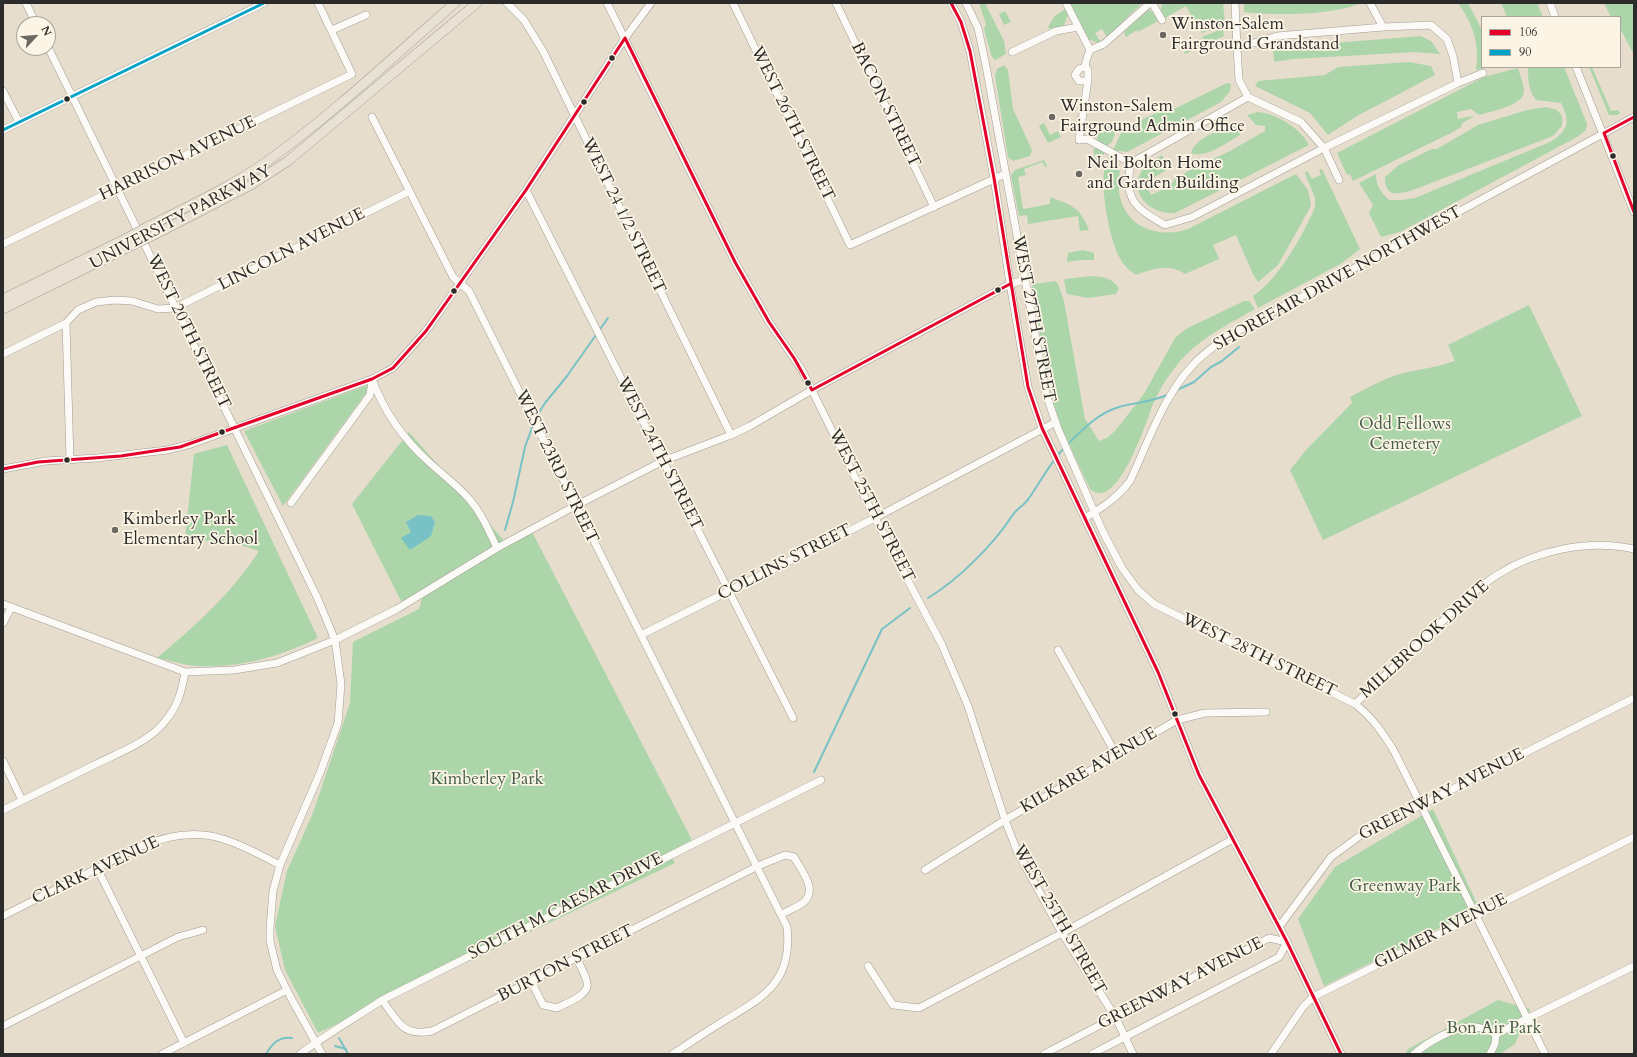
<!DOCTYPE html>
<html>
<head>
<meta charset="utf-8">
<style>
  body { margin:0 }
  #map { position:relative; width:1637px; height:1057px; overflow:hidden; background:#e6ddcc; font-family:Cardo,serif }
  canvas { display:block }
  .frame { position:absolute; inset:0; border:4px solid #2b2b2b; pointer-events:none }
  .legend { position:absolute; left:1481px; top:16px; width:140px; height:52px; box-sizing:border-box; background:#fcf5e5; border:1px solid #a8a49b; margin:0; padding:5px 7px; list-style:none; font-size:12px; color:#2b2b2b }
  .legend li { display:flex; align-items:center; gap:8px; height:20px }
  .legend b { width:20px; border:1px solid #a8a49b }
  .north { position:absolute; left:16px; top:16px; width:40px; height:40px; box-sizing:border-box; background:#fcf5e5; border:1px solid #a8a49b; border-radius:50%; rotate:64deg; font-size:11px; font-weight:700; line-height:16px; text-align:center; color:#2b2b2b }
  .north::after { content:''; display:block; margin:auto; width:14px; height:18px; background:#6c6963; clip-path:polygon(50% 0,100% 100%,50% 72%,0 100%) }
</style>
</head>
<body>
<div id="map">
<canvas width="1637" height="1057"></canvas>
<div class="frame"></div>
<ul class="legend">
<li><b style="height:5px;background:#e4002b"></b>106</li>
<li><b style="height:5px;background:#02a3c6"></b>90</li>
</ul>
<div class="north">N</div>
</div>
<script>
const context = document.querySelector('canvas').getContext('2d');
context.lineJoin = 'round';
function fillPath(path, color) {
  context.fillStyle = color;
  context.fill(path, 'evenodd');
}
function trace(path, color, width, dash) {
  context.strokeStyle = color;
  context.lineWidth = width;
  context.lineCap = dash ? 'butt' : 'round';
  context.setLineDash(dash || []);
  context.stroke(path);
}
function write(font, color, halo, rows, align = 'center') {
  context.font = font + ' Cardo,serif';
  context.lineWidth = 3.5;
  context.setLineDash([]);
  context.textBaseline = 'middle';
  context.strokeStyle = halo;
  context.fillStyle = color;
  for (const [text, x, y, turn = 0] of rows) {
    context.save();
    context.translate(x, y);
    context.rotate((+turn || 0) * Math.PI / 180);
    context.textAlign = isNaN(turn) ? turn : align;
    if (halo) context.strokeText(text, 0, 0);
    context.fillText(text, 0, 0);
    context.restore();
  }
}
const green = new Path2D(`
  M979 3H985L1004 41 1006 54 995 60 991 55 984 29 986 24Z
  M1069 3H1142L1107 37 1102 29 1095 33 1100 41 1107 37 1099 43 1088 39Z
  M1162 3H1223L1225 25 1202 33 1186 6 1165 18 1161 11Z
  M1244 3H1361C1336 15 1273 16 1244 12Z
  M1458 3H1468L1482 30V67H1489L1476 70C1480 44 1473 24 1458 3Z
  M1501 3H1537L1543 17H1507Z
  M1604 3H1634V55L1620 28V17H1611Z
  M1065 9 1068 15 1064 25 1051 30 1048 27 1054 17Z
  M1148 10 1153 12 1158 21 1138 32 1137 30 1126 37 1124 32Z
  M1005 11 1011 22 1004 25 999 14Z
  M1219 30H1223L1224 36 1185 54 1184 52 1204 42 1202 37Z
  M1421 36 1431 41 1440 54 1415 52 1293 59 1274 62 1273 49 1284 47Z
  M1409 62 1431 66 1435 75 1357 116 1328 135 1310 113 1255 86 1258 81 1325 75 1338 67Z
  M1004 65 1008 70 1013 109 1032 150 1030 156 1013 161 1008 157 995 76 997 69Z
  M1528 67H1564L1587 124 1586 130 1577 137 1400 232 1381 237 1369 213 1373 205 1359 183 1376 174C1376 185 1381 193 1389 200H1402L1415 198 1550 142C1568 131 1571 121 1561 103L1536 100C1528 89 1528 80 1528 67Z
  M1589 67H1592L1611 111 1618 110 1620 113 1618 115H1609Z
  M1518 68C1520 75 1523 83 1524 90 1525 106 1491 111 1479 115L1471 109 1457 112 1458 119 1473 116V117L1462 123 1461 127 1453 132 1353 181 1350 174 1347 175 1337 153 1484 77Z
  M1227 83 1231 84 1230 91 1221 102 1127 152 1113 150 1123 129H1129L1143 119 1168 108 1170 111Z
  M1546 107 1557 110 1562 116V126L1553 136 1413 190C1397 195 1385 197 1385 177L1399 165 1432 149H1437L1478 125 1527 110Z
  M1258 112C1277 114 1300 128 1309 145L1175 213C1151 215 1128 194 1142 170 1147 163 1155 159 1162 155L1170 168 1145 183 1151 195 1170 186 1175 179 1188 171 1230 151 1265 131V126L1256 125 1247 115Z
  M1044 123 1050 135 1058 131 1061 137 1048 143 1039 126Z
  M1109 126 1111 127 1115 134 1112 142 1107 146 1098 141 1097 138 1100 131Z
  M1231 126 1239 127 1240 135C1228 142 1206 159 1191 153 1196 138 1217 131 1231 126Z
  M1098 148 1105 152 1097 169 1093 149Z
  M1110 154C1126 163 1116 182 1120 197 1127 228 1160 239 1188 229L1296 174 1308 190 1311 206 1278 265 1258 282 1253 274 1236 235 1213 245 1219 259 1185 274C1169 263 1153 269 1136 275 1130 271 1124 266 1121 260 1110 243 1101 192 1104 172 1105 166 1108 160 1110 154Z
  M1044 160 1047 165 1046 168 1042 162 1024 169 1026 175 1018 177 1023 209 1050 204V198H1052C1073 205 1081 209 1089 230L1080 231 1078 216 1028 224 1027 215 1019 216 1011 175 1015 170Z
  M1322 169 1360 249 1342 263 1258 308 1253 296C1279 279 1303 235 1315 207V198L1305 173 1307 171 1312 179 1321 175 1319 170Z
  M1083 250 1094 253V260H1080L1067 262 1068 253Z
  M1092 276C1105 277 1111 278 1119 288L1116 294 1088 298 1067 294 1064 281 1065 279Z
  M1056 281 1058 284 1064 301 1085 419 1099 441 1107 438 1115 431 1144 394 1175 338 1186 329 1244 301H1249L1255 309C1227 325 1198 339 1177 365 1167 377 1159 390 1153 404 1147 420 1117 514 1090 489L1061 427 1051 395 1032 290V286L1034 284Z
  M1529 305 1582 416 1323 540 1290 470 1307 449 1352 403 1350 397C1368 388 1384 378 1404 373 1421 369 1438 367 1455 361L1448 345Z
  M368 385 366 393 283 506 244 431Z
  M409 432 506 543 531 530 692 840 669 852 675 863 318 1033 285 970 275 926 287 871 313 813 350 703 353 642 419 609 423 595 403 605 352 504Z
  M227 445 318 638C281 656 241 668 199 666 186 666 170 660 157 658 195 626 232 593 259 551L237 544 185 538 194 454Z
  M1433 809 1479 908 1324 986 1298 919 1335 867Z
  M1498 1000 1530 1009 1515 1044 1500 1054H1405L1408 1049Z`);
const water = new Path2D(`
  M418 515 431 516 435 522 431 536 410 550 401 538 411 532 406 522Z`);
const stream = new Path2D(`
  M1177 390 1194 382 1211 367 1222 361 1239 347
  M535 419 545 403 567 376 608 318
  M1067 445C1082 430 1098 413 1119 407 1136 402 1152 402 1167 395
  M505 530 513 502 525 447 533 425
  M928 598C958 580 993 545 1012 516 1016 509 1025 505 1029 498 1041 481 1050 463 1064 448
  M814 772 882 629 910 608
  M339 1038 348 1054
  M335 1046 346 1049
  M266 1054C272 1044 279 1036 292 1038`);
const minor = new Path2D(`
  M26 3 36 24
  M507 3 524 20 543 51 731 435
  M607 3 735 262 769 322 802 370 875 518 942 645 968 706 1005 820 1017 851 1062 933 1116 1018 1133 1054
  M733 3 850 245 1005 174
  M836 3 934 207
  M951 3 961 22 970 51 994 178 1010 284 1028 387 1042 428 1158 672 1199 775 1287 942 1341 1054
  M966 3 978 28 986 66 1046 394 1058 429 1103 532 1122 568 1138 590 1154 604 1355 704C1372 717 1383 733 1394 751L1545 1054
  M1066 3 1090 50 1087 58
  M1152 3 1162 20
  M1235 3 1237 48
  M1370 3 1383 27
  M1550 3 1555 17
  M332 30 366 15
  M48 47 317 597 335 640 341 684 338 723 320 773 280 865 273 891 270 928V941L277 970 291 998 322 1054
  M1090 50 1104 44 1150 3
  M1012 52 1056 31 1078 27
  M1086 62 1085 67 1088 70V80L1079 140 1087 139 1131 163 1248 97
  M1085 67 1079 69 1075 75 1079 81H1088
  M1576 67 1634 212
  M1458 83 1453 56 1447 39 1431 25 1383 27 1277 36 1237 48 1239 80 1248 97 1301 122 1324 148 1458 83 1483 73
  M3 91 19 122
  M372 117 453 277 469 291 787 927C793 982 764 997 722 1022 706 1032 689 1043 673 1054
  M3 130 264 3
  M1131 163C1123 199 1135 208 1165 225L1192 217 1324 148 1339 180
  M526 190 793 718
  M3 244 352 74 318 3
  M66 323 70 459
  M3 354 66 323 78 310 96 302 115 300 132 301 158 309 175 308 408 192
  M372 379C384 412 403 439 430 463 443 475 458 486 470 500 482 514 489 531 497 548
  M3 469 46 461 97 458 167 450 191 444 372 379 393 368 426 331 526 190 625 38 651 3
  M291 503 370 395 372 381
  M1085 518C1103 507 1117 498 1130 481 1147 445 1164 395 1192 366 1202 354 1215 346 1227 337L1634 117
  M3 604 185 672 234 670 277 663 335 640 397 609 497 548 575 506 663 461 731 435 750 426 812 390 1010 284 1025 280
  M3 623 11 608
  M641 635 875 518 1056 422
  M1058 650 1117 756
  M1355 704C1380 680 1405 656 1430 633 1452 613 1472 591 1497 575 1536 550 1589 539 1634 549
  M3 761 22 800
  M3 810C33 795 64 780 94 765 118 753 150 742 166 720 178 706 182 690 185 672
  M97 868 184 1043
  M925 870 1005 820 1177 720 1205 713 1266 712
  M3 916 139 847C199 822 226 837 280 865
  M1279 927 1331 857 1361 835 1634 698
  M868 966 893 1005 919 1008 1062 933 1233 839
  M531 981 543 1005 557 1008C566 1003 590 995 587 983 586 975 580 966 577 959
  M382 1000C398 1021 402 1037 432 1031L758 866 785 855 794 857C801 870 818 889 804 902 798 907 789 910 782 914
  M3 1026 178 937 203 930
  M1496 1034 1634 966
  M162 1054 287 990
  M300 1054C327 1034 355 1018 382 1000L821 780
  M1044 1054 1269 938 1287 942
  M1092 1054 1279 957 1287 942
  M1271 1054 1303 1007 1313 997 1634 837
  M1414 1054C1428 1042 1456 1025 1476 1027 1483 1028 1490 1031 1496 1034
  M1490 1054 1495 1044 1496 1034`);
const major = new Path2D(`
  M149 226C189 206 230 187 266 162 333 114 393 57 455 3
  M154 235 251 185 288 161 477 3
  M3 299 129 237
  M3 309 133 245`);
const majorBridge = new Path2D(`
  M129 237 149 226
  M133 245 154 235`);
const bus1 = new Path2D(`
  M951 3 961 22 970 51 994 178 1028 387 1042 428 1158 672 1199 775 1287 942 1341 1054
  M625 38 735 262 769 322 794 358 812 390 1010 284
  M1634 117 1604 133 1634 212
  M3 469 38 462 121 456 180 447 372 379 393 368 426 331 526 190 625 38`);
const bus2 = new Path2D(`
  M3 130 264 3`);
const markers = [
  [1163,35,4,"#6c6963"],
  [612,58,3.5,"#2b2b2b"],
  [67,99,3.5,"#2b2b2b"],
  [584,102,3.5,"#2b2b2b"],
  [1052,117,4,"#6c6963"],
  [1613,156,3.5,"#2b2b2b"],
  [1079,174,4,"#6c6963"],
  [998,290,3.5,"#2b2b2b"],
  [454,291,3.5,"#2b2b2b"],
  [808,383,3.5,"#2b2b2b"],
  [222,432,3.5,"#2b2b2b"],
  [67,460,3.5,"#2b2b2b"],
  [115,530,4,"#6c6963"],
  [1175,714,3.5,"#2b2b2b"]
];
const poiNames = [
  ["Winston-Salem",1171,25],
  ["Fairground Grandstand",1171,45],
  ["Winston-Salem",1060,107],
  ["Fairground Admin Office",1060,127],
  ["Neil Bolton Home",1087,164],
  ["and Garden Building",1087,184],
  ["Kimberley Park",123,520],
  ["Elementary School",123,540]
];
const streetNames = [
  ["BACON STREET",885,105,64],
  ["WEST 26TH STREET",792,124,64],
  ["HARRISON AVENUE",178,159,-26],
  ["WEST 24 1/2 STREET",623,216,64],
  ["UNIVERSITY PARKWAY",181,218,-28],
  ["LINCOLN AVENUE",292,250,-27],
  ["SHOREFAIR DRIVE NORTHWEST",1338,279,-29],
  ["WEST 27TH STREET",1033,319,79],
  ["WEST 20TH STREET",188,332,64],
  ["WEST 24TH STREET",659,454,63],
  ["WEST 23RD STREET",556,467,64],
  ["WEST 25TH STREET",871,506,63],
  ["COLLINS STREET",785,563,-27],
  ["MILLBROOK DRIVE",1425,640,-42],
  ["WEST 28TH STREET",1259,656,26],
  ["KILKARE AVENUE",1089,771,-30],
  ["GREENWAY AVENUE",1442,795,-27],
  ["CLARK AVENUE",96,871,-25],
  ["SOUTH M CAESAR DRIVE",566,907,-27],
  ["WEST 25TH STREET",1059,920,60],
  ["GILMER AVENUE",1441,932,-27],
  ["BURTON STREET",566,964,-27],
  ["GREENWAY AVENUE",1181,984,-27]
];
const parkNames = [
  ["Odd Fellows",1405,425],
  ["Cemetery",1405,445],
  ["Kimberley Park",487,780],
  ["Greenway Park",1405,887],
  ["Bon Air Park",1494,1029]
];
fillPath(green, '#acd5aa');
fillPath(water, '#78c2c6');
trace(stream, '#78c2c6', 2);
trace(minor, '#a29d93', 8);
trace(major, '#a29d93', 10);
trace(minor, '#fbfaf7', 7);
trace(major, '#eae1d5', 9);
trace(majorBridge, '#a29d93', 10, []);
trace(majorBridge, '#eae1d5', 9);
trace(bus1, '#e4002b', 3);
trace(bus2, '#02a3c6', 3);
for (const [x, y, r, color] of markers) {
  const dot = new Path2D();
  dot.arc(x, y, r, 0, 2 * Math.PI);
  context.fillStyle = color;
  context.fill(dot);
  trace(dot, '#fcf5e5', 1.5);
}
write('17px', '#2b2b2b', '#fcf5e5', poiNames, 'left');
write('17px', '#2b2b2b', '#fcf5e5', streetNames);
write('17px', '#435c49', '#fcf5e5', parkNames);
</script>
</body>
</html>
